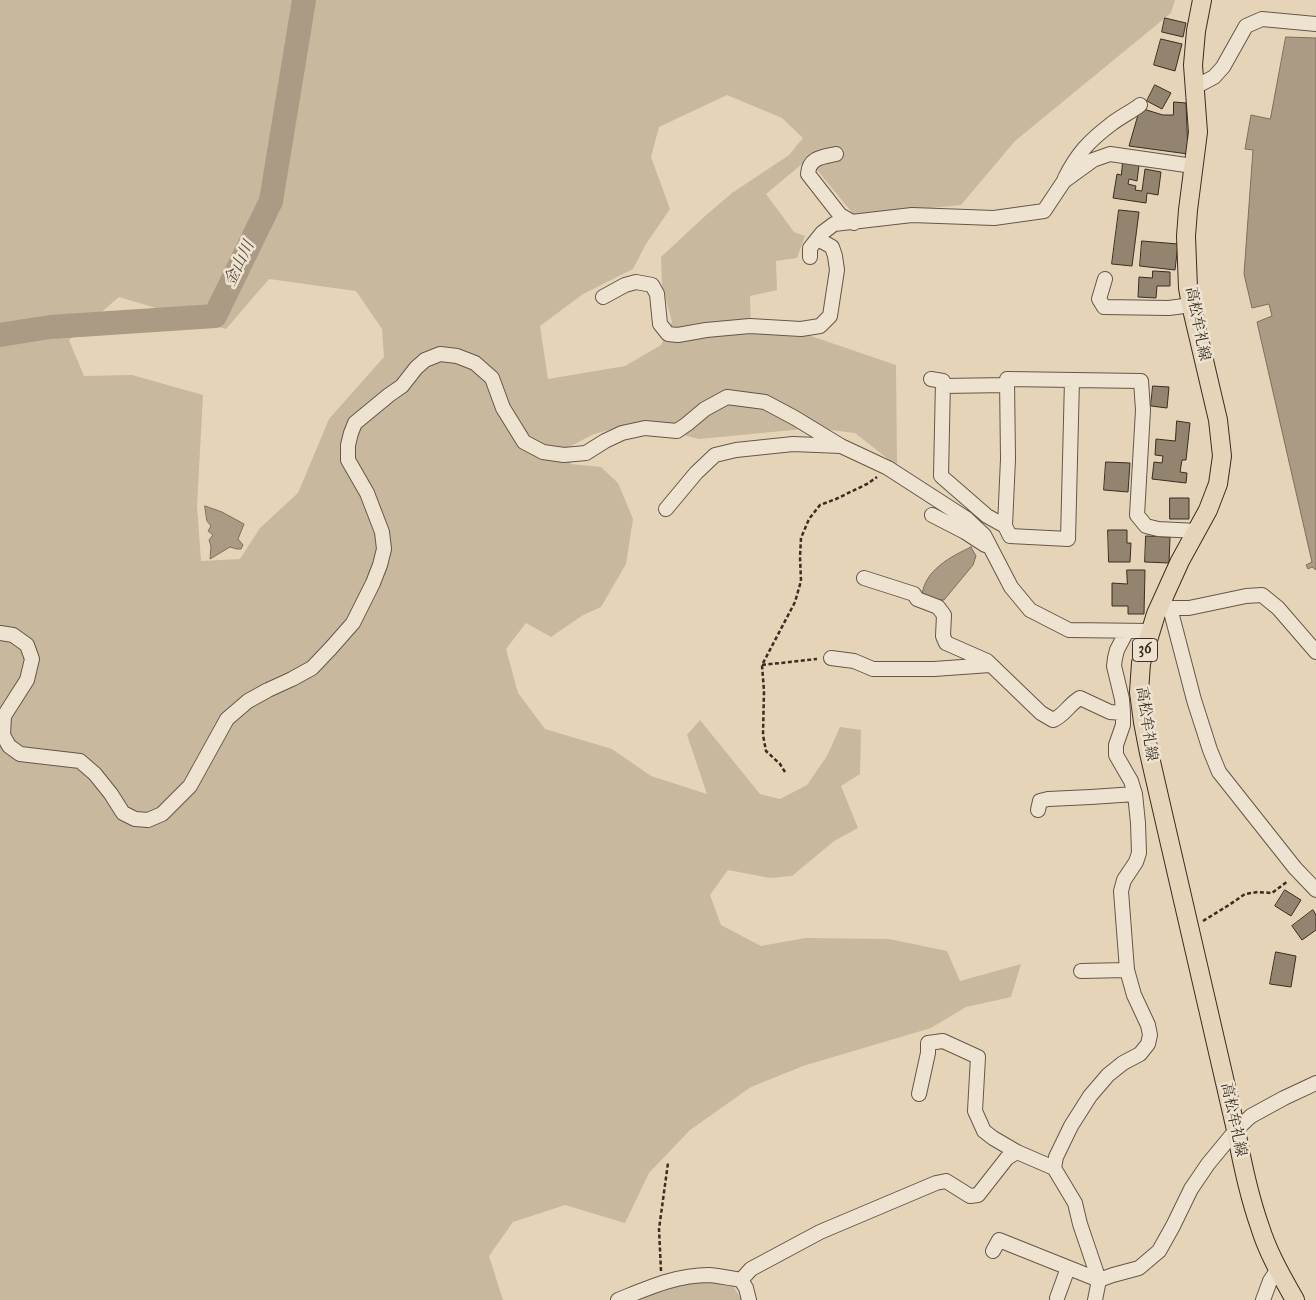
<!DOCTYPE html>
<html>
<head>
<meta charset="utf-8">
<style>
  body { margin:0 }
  canvas { display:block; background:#e5d4b8 }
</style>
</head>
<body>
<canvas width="1316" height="1300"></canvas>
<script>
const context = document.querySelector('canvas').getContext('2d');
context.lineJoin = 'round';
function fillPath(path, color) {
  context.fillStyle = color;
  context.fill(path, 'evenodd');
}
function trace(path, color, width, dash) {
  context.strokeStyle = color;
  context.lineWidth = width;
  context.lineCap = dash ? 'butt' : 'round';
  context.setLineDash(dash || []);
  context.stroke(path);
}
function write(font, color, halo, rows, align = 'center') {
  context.font = font + ' "IM FELL Great Primer","Noto Serif JP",serif';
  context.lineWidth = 5;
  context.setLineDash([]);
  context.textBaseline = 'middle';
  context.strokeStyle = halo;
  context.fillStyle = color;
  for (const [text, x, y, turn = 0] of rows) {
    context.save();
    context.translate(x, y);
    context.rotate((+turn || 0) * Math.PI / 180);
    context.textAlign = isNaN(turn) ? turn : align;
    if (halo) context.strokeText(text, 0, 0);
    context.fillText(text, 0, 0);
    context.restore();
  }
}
const green = new Path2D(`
  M0 0H1175L1171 13 1015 141 961 205 854 215 808 159 766 194 794 232 805 236 797 258 776 261 777 290 750 296 751 329 808 335 896 365 897 466 855 433 814 428 699 439 635 423 594 434 565 449 571 464 601 467 618 483 633 519 626 564 601 607 583 615 551 637 526 623 506 649 518 693 545 729 612 749 651 776 707 794 687 735 700 720 760 794 780 799 807 785 827 756 840 727 861 730 860 774 841 786 858 828 834 841 792 876 770 878 728 870 710 895 721 925 761 946 805 938 889 939 947 951 960 981 1021 964 1011 997 966 1007 931 1028 803 1066 751 1087 690 1130 649 1173 625 1223 565 1205 513 1222 489 1256 503 1300H0ZM727 95 782 118 803 138 789 155 732 193 704 217 661 257 662 285 672 322 661 345 625 366 548 379 540 326 583 294 633 269 646 244 670 209 651 157 659 127ZM269 279 356 291 382 329 384 357 329 419 298 493 260 528 240 559 201 561 197 506 203 395 132 375 84 376 69 340 119 297 226 329Z
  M703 1280 733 1286 742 1300H633L661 1289Z`);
const water = new Path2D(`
  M1286 37 1316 38V570L1312 567 1308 569 1306 565 1312 562 1257 322 1272 316 1269 304 1252 308 1244 274 1253 150 1245 149 1251 115 1270 119Z
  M205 506 222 512 244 524 238 539 243 545 241 549H237L230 547 210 559 211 546 209 540 213 535 208 531 211 526 207 521Z
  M971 547 976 556 973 565 944 600 934 599 922 595C925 570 950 557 971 547Z`);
const river = new Path2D(`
  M0 335 50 327 215 316 271 201 304 0`);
const building = new Path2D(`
  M1165 18 1186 23 1183 37 1162 32Z
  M1161 39 1182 44 1175 71 1154 65Z
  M1155 85 1171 93 1162 109 1147 101Z
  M1174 102 1186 103 1188 154 1129 146 1140 108 1163 115H1173Z
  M1123 162 1139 165 1137 181 1129 179 1128 184 1136 186 1135 190 1142 191 1145 169 1161 172 1158 195 1147 193 1146 203 1113 198 1117 174 1121 175Z
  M1119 210 1139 212 1132 266 1112 264Z
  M1142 241 1178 244 1175 270 1140 266Z
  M1153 271 1170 272V286H1157L1156 298 1138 297 1139 277 1152 278Z
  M1153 386 1169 387 1167 408 1151 406Z
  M1177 421 1190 423 1186 460H1182L1180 472 1187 473 1186 483 1152 479 1154 462 1162 463 1163 456 1155 455 1156 439 1175 441Z
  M1106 462 1130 463 1128 492 1104 490Z
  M1170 498H1189V519H1170Z
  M1108 530H1127V543H1131L1130 562H1109Z
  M1146 536 1170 537 1169 563 1145 562Z
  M1127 570H1145L1144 614H1128V606H1112V583L1127 584Z
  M1285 890 1301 900 1291 916 1275 906Z
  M1313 910 1316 915V930L1302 940 1292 926Z
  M1276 952 1296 956 1291 987 1270 984Z`);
const path = new Path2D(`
  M762 665 817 659
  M785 772 780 764 766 751 763 735 764 691 762 665 795 602 801 581 800 557 801 538 809 519 820 505 836 499 867 484 877 477
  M1203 921 1229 905 1245 894 1258 892 1272 893 1288 881
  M661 1271 659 1229 668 1163`);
const minor = new Path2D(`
  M1195 87 1214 77 1223 67 1246 26 1262 19 1316 24
  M836 154C823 157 809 157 808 174L840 215 854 223
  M1065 178C1077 154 1089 141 1110 125 1120 117 1131 112 1140 105
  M810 257V248L822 233 834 224 912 215 994 218 1044 211 1064 181 1093 160 1110 154 1193 166
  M1105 279 1099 299 1104 307 1169 308 1191 305
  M603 297 625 285 636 282 652 285 657 294 660 324 668 334 678 335 706 330 750 326 801 329 820 326 830 316 837 270 835 256 832 247 818 239
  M931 379 943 381 941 476 987 516 1005 526
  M1072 380 1068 539 1010 536 1005 526 1008 459 1007 379 1141 381 1143 410 1137 515 1146 526 1158 529 1197 531
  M943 386 1007 385
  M666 509 696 473 715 455 736 450 793 444 841 446 888 468 967 519 984 535 1011 587 1030 610 1069 630 1150 631
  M932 515 965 532 985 545
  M864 578 914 594 917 599 938 607 944 615 943 636 946 643 987 661 1041 713 1053 720C1065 715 1068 705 1080 698L1110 712 1123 713
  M1162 601 1170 608 1194 700 1210 750 1219 772 1295 868 1316 890
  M1170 608H1189L1246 596 1262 595 1278 608 1316 652
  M0 633 13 635 27 645 32 659 27 680 4 716 3 735 9 746 20 754 80 761 95 774 111 794 123 813 135 819 148 820 162 814 190 786 227 719 248 701 268 690 292 679 312 668 331 648 353 623 373 583 380 565 384 549 382 532 367 493 348 460V445L351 433 355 423 389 395 402 386 416 368 425 360 440 354 457 356 475 363 492 378 503 408 524 442 543 452 564 455 586 453 605 441 622 433 645 428 677 431 687 424 705 409 727 397 765 402 795 418 841 446
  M831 658 854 661 873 669H934L990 665
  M1038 810 1040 801 1048 799 1091 797 1135 794
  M1081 971 1127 970
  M919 1094 928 1053V1043L943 1041 978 1057 975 1111 984 1131 993 1138 1017 1152 1054 1168
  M993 1251 999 1240 1099 1280
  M741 1280 751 1269 820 1232 936 1183 946 1181 970 1196 978 1195 1007 1158 1017 1152
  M1099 1280 1080 1224 1075 1203 1054 1168 1056 1157 1071 1126 1090 1096 1108 1075 1123 1063 1140 1054 1148 1044 1150 1035 1148 1025 1134 995 1127 970 1121 891 1124 880 1136 862 1139 853 1138 823 1135 794 1131 781 1116 755V745L1123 725V713L1122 699 1114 666 1115 658 1117 650 1127 631
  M1057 1298 1068 1268
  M618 1300C648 1288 676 1275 709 1275 720 1276 730 1278 741 1280L746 1288 749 1300
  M1095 1300 1099 1280 1113 1275 1139 1268 1159 1251 1173 1226 1191 1189 1208 1164 1236 1130 1251 1116 1284 1098 1316 1083
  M1263 1300 1270 1281 1278 1269`);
const major = new Path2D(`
  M1202 0 1196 31 1193 65 1198 132 1188 210 1186 236 1188 288 1191 305 1218 420 1222 456 1218 484 1208 510 1180 561 1156 614 1141 663 1139 692 1143 722 1149 753 1236 1130C1242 1163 1249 1196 1260 1227 1268 1253 1282 1277 1295 1300`);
const shields = [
  [1145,650,25]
];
const shieldNames = [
  ["36",1145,650]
];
const streetNames = [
  ["高松牟礼線",1197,324,79],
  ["高松牟礼線",1146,724,82],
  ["高松牟礼線",1233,1120,78]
];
const waterNames = [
  ["金山川",240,264,-64]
];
fillPath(green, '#c8b89e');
fillPath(water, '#ab9b85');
trace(water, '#7e6f5d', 1);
trace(river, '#ab9b85', 24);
fillPath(building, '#938470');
trace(building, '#3a2d22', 1);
trace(minor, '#655748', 16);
trace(major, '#3a2d22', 20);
trace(path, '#3a2d22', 2.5, [4, 2.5]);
trace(minor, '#eee3d1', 14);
trace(major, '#e5d4b8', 18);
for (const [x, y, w] of shields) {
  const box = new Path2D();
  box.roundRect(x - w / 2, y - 11.5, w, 23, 4);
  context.fillStyle = '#eee3d1';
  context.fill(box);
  trace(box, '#3a2d22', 1);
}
write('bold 14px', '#3a2d22', null, shieldNames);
write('15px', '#3a2d22', '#eee3d1', streetNames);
write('italic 16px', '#56483b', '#eee3d1', waterNames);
</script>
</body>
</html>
